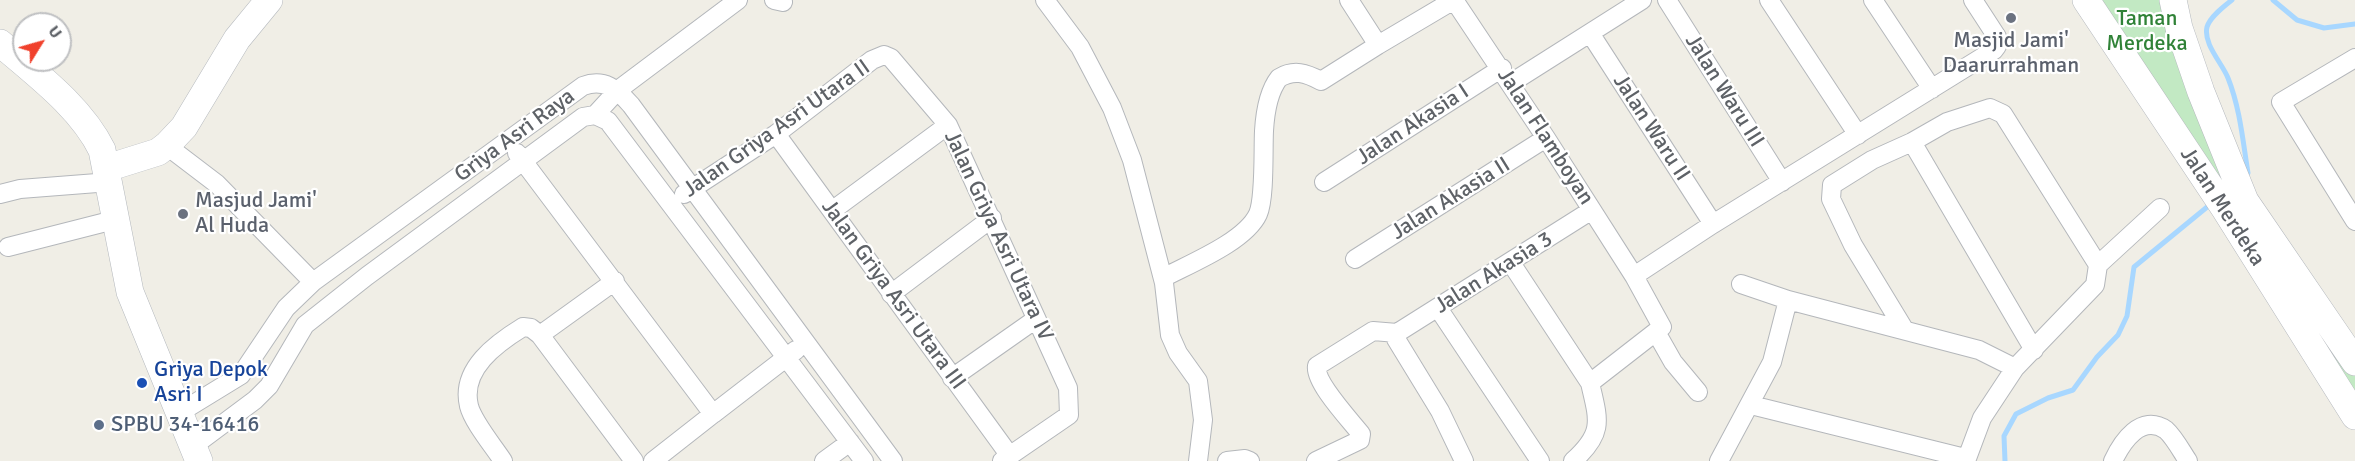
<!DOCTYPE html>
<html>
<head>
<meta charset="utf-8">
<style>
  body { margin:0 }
  #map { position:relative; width:2355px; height:461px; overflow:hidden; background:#f0eee6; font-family:Signika,sans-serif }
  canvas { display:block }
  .north { position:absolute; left:12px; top:12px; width:60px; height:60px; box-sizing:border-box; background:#fff; border:2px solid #bfc0c2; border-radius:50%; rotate:53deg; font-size:16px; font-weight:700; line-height:24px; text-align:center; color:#5e6267 }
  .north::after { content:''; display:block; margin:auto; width:21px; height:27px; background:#f0412c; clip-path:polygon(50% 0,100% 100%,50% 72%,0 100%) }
</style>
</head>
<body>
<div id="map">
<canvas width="2355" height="461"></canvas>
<div class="north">U</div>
</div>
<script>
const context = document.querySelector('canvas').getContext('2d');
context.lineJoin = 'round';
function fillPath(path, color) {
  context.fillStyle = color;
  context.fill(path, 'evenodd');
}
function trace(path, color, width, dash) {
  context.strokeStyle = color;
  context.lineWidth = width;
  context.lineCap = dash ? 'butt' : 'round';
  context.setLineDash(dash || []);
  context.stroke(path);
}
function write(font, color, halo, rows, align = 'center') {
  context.font = font + ' Signika,sans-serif';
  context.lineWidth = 4.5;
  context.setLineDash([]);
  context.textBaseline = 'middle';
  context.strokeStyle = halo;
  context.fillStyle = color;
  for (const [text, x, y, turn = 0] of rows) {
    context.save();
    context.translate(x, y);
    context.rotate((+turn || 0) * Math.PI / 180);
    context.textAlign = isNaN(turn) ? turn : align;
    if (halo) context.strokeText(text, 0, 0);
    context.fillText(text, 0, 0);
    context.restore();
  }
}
const green = new Path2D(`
  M2092 0H2170L2229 170 2355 362V416Z`);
const stream = new Path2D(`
  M2232 0C2223 7 2210 17 2207 27 2203 44 2222 63 2228 78 2240 108 2243 142 2248 173L2245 176
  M2273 0 2297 20 2324 28 2355 24
  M2005 461 2004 436 2016 414 2048 398 2073 390 2097 357 2118 335 2127 316 2134 267 2212 203`);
const street = new Path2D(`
  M774 0 783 2
  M1045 0 1080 47 1112 108 1132 160 1164 283 1170 335 1178 353 1198 381 1203 420 1198 461
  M1349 0 1378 45 1454 0
  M1454 0 1546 138 1634 276 1662 327 1590 383 1511 263
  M1667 0 1782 182
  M1769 0 1858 135
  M1873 0 1932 89
  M1590 33 1713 224
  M2355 58 2281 102 2355 221
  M1511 83 1642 0
  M595 115 618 90 738 0
  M776 134 1010 456
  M1912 142 1947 122 1990 108 2003 114 2098 265
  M175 152 217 184 313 282
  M517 153 713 414 796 350
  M1324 182 1502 68
  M0 194 20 189 110 182
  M684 194 776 134 872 60 884 55 891 58 948 125 1068 388 1069 415 1002 461
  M833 210 948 125
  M8 247 114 220
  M1355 259 1546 138
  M1634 276 1713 224 1994 50 1997 46V37L1973 0
  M1163 278C1189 264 1245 242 1258 214 1265 198 1263 151 1264 131 1265 114 1268 92 1279 78 1294 69 1306 73 1321 81L1378 45
  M1741 284 1788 300
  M891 294 992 218
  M1438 308 1540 461
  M1904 329 1853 245 1831 199 1832 185 1872 160 1912 142 2034 350
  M1656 332 1673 362 1698 392
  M540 335 634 461
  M952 378 1036 319
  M1751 405 1965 458
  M179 413 241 375 286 308 313 282 583 86C604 78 617 89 631 105L893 461
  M192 447 255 400 269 386 305 325 367 276 583 117 595 115 608 121 864 461
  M503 461C494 447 473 422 469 406 460 369 497 343 523 327L531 328 540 335 615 281
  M653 461 713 414
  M824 461 850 442
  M1227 461 1245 459 1250 461
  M1316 461 1360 440 1361 434C1350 420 1314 382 1317 366L1373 331 1397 333
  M1464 461 1440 411 1396 339 1397 333 1592 210
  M1573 461C1604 433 1599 421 1590 383
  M1719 461 1772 362 1788 300 1979 350 2015 368
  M1966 461 1982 418 2015 368 2095 285 2098 265 2160 208
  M2113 461C2122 442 2141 413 2166 430 2174 437 2182 452 2188 461`);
const secondary = new Path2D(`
  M2086 0 2225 209 2355 416
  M2173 0 2179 28 2201 92 2245 201 2355 362
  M0 43C36 74 81 107 102 150L130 292 199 461
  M107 168 158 152 167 145 184 127 237 39 269 0`);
const markers = [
  [2011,18,6,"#6b7280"],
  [183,214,6,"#6b7280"],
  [142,383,6,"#1a4fb4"],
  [99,425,6,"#5c6f8a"]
];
const parkNames = [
  ["Taman",2147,19],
  ["Merdeka",2147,44]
];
const worshipNames = [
  ["Masjid Jami'",2011,41],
  ["Daarurrahman",2011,66],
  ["Masjud Jami'",195,201,"left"],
  ["Al Huda",195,226,"left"]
];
const streetNames = [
  ["Jalan Waru III",1724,91,58],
  ["Jalan Akasia I",1413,125,-33],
  ["Jalan Waru II",1651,128,57],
  ["Jalan Griya Asri Utara II",777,129,-35],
  ["Griya Asri Raya",515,136,-36],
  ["Jalan Flamboyan",1545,137,57],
  ["Jalan Akasia II",1451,199,-32],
  ["Jalan Merdeka",2222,207,57],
  ["Jalan Griya Asri Utara IV",998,236,65],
  ["Jalan Akasia 3",1494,273,-32],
  ["Jalan Griya Asri Utara III",893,295,54]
];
const transitNames = [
  ["Griya Depok",154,370],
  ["Asri I",154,395]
];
const serviceNames = [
  ["SPBU 34-16416",111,425]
];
fillPath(green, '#c2e9c3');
trace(stream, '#a8d7ff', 5);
trace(street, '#b4b7bb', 20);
trace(secondary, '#b5b9be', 28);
trace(street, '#fff', 18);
trace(secondary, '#fff', 27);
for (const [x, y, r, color] of markers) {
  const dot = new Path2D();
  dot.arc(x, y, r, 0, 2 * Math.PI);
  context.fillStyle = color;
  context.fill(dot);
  trace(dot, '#fff', 2);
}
write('22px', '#308237', '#fff', parkNames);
write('22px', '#5b616d', '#fff', worshipNames);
write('22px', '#5e6267', '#fff', streetNames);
write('22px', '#164399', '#fff', transitNames, 'left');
write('22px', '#4e5e75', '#fff', serviceNames, 'left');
</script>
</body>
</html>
